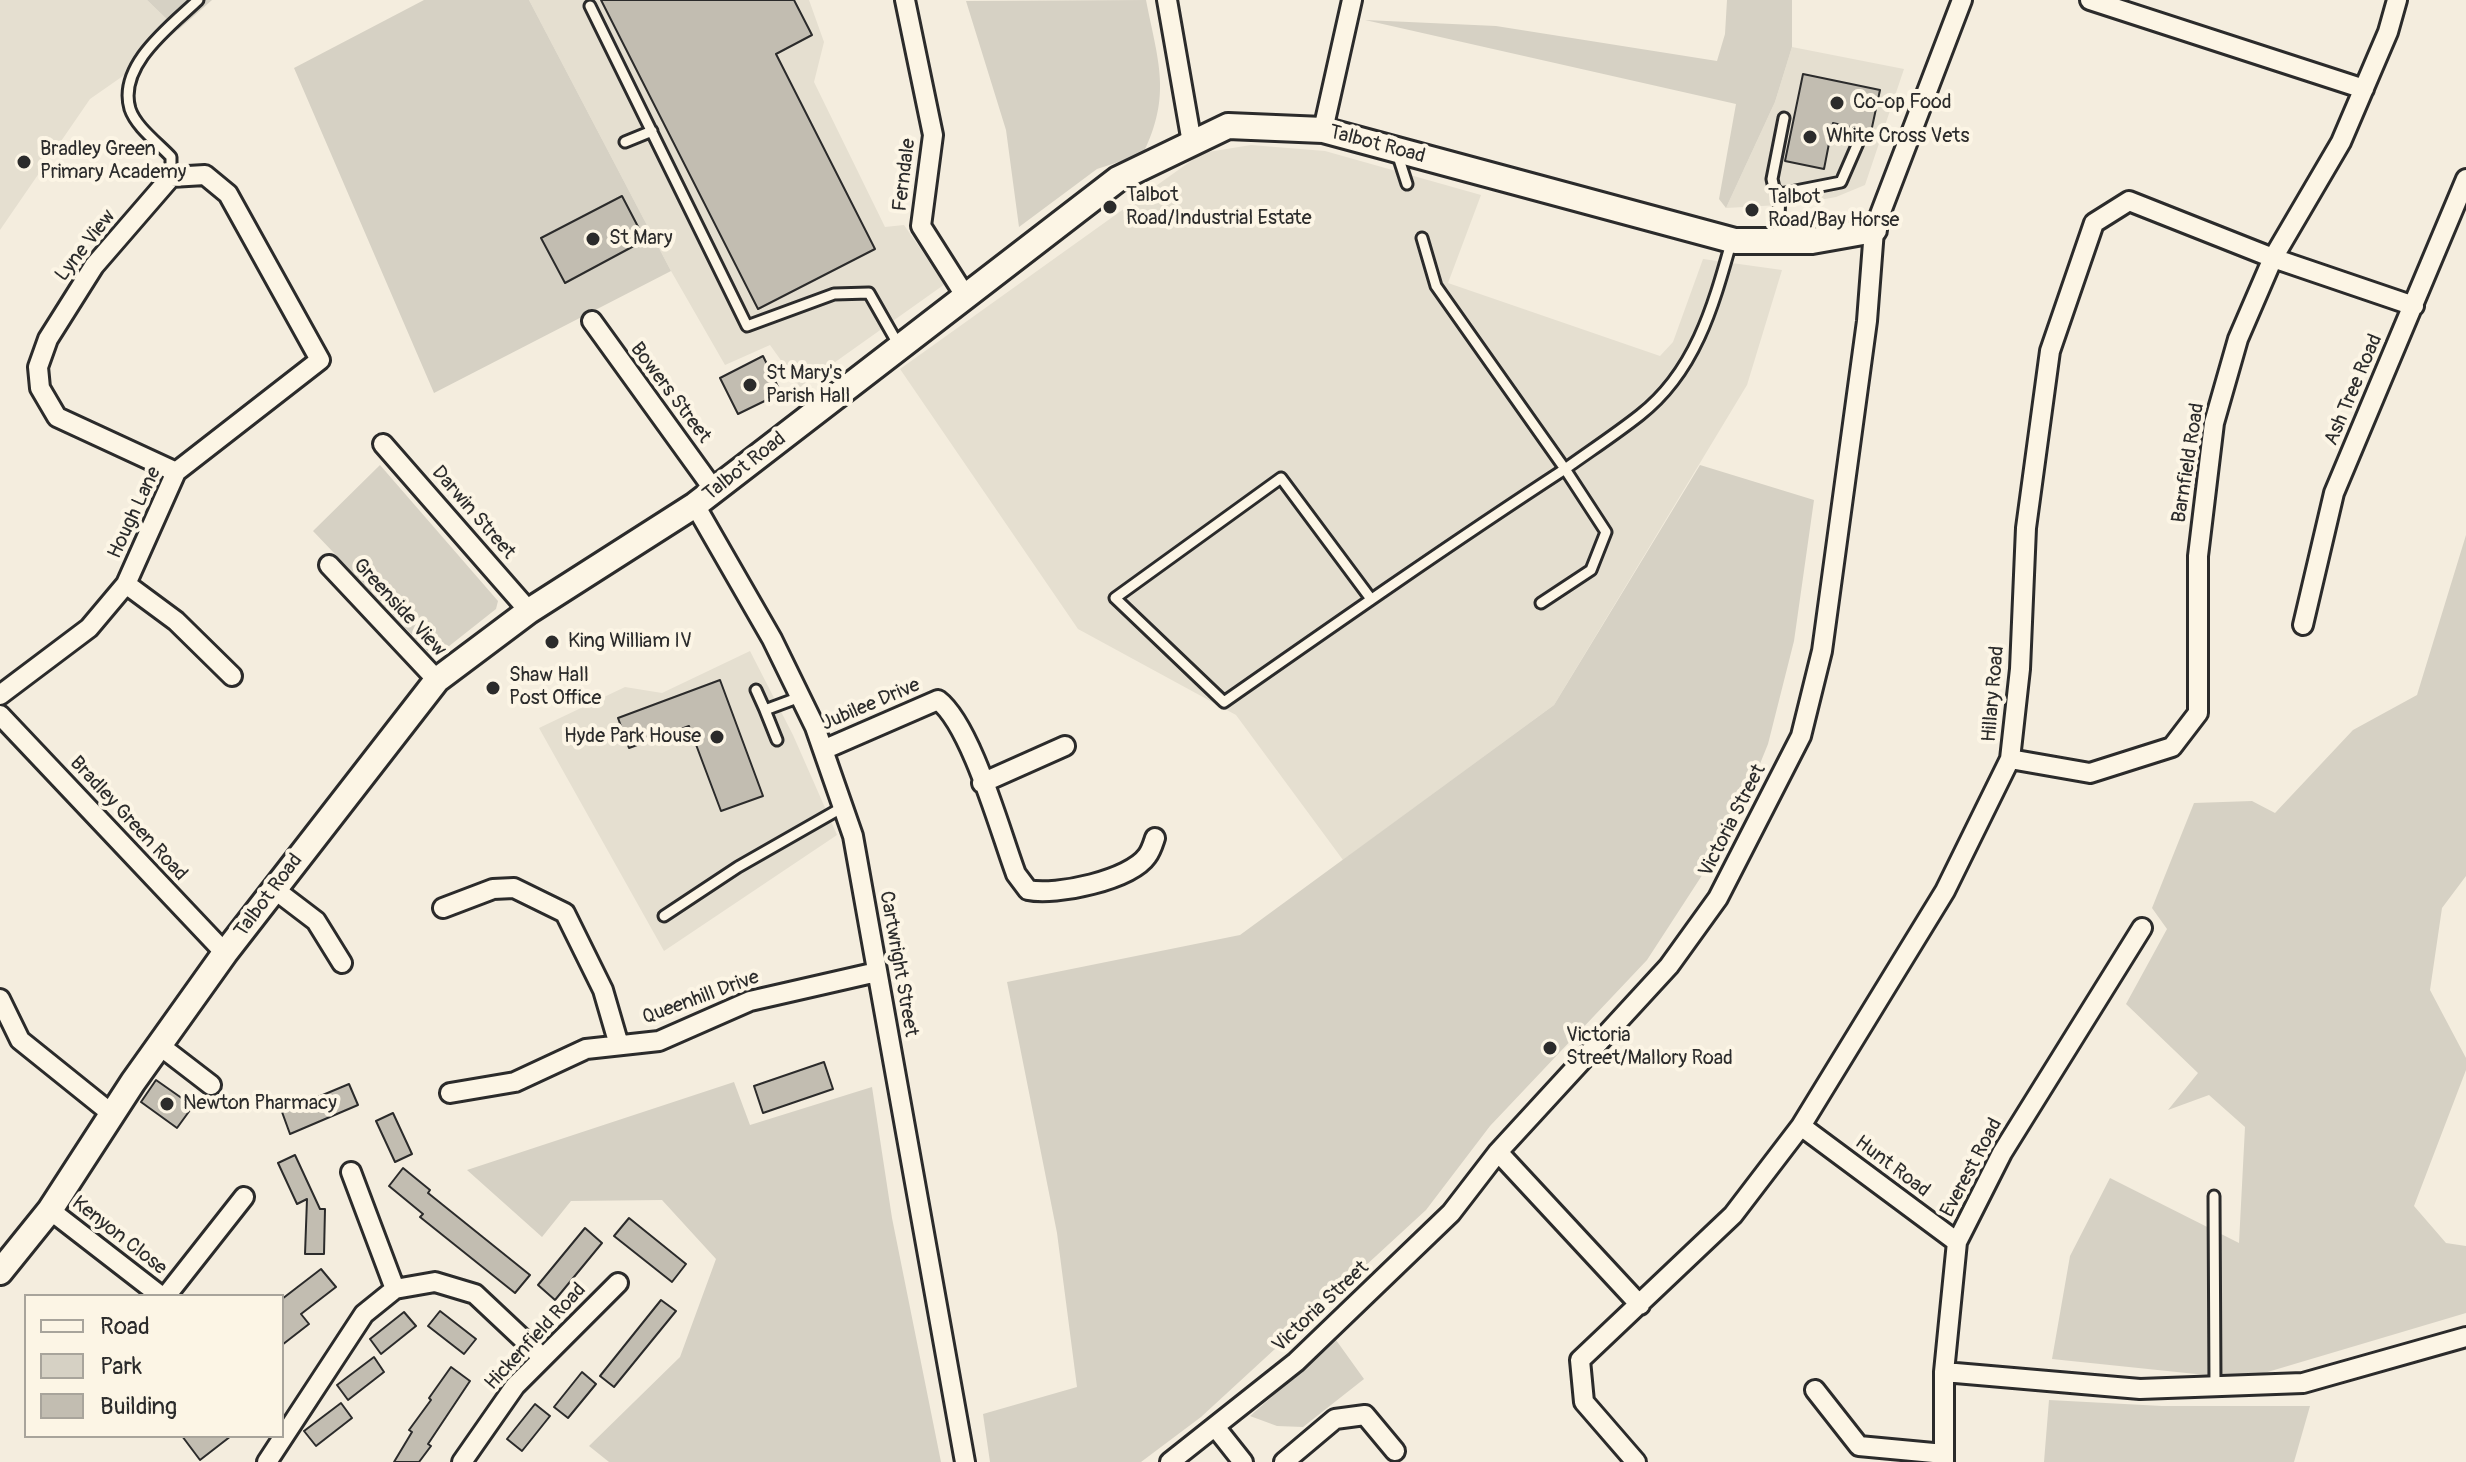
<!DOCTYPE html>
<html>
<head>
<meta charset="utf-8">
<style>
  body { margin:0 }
  #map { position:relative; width:2466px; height:1462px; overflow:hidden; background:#f4edde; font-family:Pangolin,sans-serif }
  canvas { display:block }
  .legend { position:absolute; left:24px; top:1294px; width:260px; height:144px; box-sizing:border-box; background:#fcf5e5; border:2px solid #a8a49b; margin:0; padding:10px 14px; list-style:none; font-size:24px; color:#2b2b2b }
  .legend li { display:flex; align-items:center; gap:16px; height:40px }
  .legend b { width:40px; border:2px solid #a8a49b }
</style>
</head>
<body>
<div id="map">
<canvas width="2466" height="1462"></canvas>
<ul class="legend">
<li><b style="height:10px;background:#fcf5e5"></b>Road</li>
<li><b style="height:22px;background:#d6d1c4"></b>Park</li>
<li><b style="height:22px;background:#c2bdb1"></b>Building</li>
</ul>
</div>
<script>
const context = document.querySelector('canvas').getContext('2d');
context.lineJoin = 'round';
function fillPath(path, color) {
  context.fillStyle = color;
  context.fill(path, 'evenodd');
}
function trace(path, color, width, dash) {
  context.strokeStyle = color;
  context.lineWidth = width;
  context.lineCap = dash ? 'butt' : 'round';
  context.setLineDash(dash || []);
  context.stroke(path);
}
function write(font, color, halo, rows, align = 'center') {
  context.font = font + ' Pangolin,sans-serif';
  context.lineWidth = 8;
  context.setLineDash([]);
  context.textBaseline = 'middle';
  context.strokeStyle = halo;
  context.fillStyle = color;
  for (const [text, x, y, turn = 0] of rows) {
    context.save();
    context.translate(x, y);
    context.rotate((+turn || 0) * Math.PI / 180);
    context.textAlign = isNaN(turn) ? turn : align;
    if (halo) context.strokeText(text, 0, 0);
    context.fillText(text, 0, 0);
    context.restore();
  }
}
const built = new Path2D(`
  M0 0H147L178 30 133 69 90 99 0 230Z
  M529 0H809L824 42 814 82 885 227 904 225 945 284 800 387 770 345 725 365 671 271Z
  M1792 47 1904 69 1865 185 1836 197 1797 204 1726 208 1775 102Z
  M1251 145 1325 151 1481 195 1448 283 1660 356 1673 342 1703 259 1782 270 1747 385 1554 705 1343 860 1236 715 1078 629 900 369 1202 153Z
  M750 651 793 735 837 835 664 951 539 728 625 687 662 693Z`);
const green = new Path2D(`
  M147 0H212L178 30Z
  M424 0H529L671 271 434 393 294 68Z
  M1146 0C1158 62 1172 94 1143 154L1097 169 1019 227 1006 130 966 1Z
  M1727 0H1792V47L1775 102 1726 208 1719 199 1736 104 1365 20 1496 26 1717 61 1725 34Z
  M380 465 498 601 496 609 434 658 313 531Z
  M1700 465 1814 500 1794 641 1768 744 1736 823 1647 960 1490 1126 1426 1210 1201 1417 1141 1462H990L983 1414 1077 1387 1057 1233 1007 982 1240 935 1554 705Z
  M2466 535V876L2442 908 2430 990 2466 1058V1070L2414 1206 2446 1243 2466 1246V1313L2244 1379 2052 1359 2070 1256 2110 1178 2239 1243 2245 1127 2209 1095 2168 1110 2198 1073 2126 1004 2167 929 2152 908 2194 803 2252 801 2275 813 2353 730 2417 695Z
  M734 1082 750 1125 872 1087 892 1218 941 1462H609L589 1446 680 1357 716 1259 662 1200 571 1201 542 1237 467 1170Z
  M1336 1340 1364 1379 1303 1427 1277 1426 1250 1416Z
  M2049 1400 2162 1406H2310L2294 1462H2044Z`);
const building = new Path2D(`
  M601 0H794L812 35 776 54 875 249 758 309Z
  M1803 74 1880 90 1871 132 1833 123 1824 169 1785 161Z
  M622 196 645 240 565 283 541 238Z
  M763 356 781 393 738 414 720 378Z
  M720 680 763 796 721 811 689 726 629 748 618 718Z
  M824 1062 833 1089 763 1113 754 1086Z
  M156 1080 193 1106 177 1128 141 1102Z
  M349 1084 358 1105 290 1134 282 1112Z
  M393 1113 412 1154 395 1162 376 1121Z
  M295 1155 320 1209H325L324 1254H305L307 1199 297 1204 278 1163Z
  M403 1168 430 1190 428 1193 530 1275 515 1293 420 1217 423 1214 389 1186Z
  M629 1218 686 1264 672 1282 614 1236Z
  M585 1228 602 1243 555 1300 538 1285Z
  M321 1269 336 1287 301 1314 309 1324 282 1345V1299Z
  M661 1300 676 1311 614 1387 600 1376Z
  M440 1311 476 1339 464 1354 428 1326Z
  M404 1312 416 1326 381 1354 370 1339Z
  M374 1357 384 1372 348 1400 337 1385Z
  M451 1367 470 1381 428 1444 431 1446 419 1462H394L412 1432 409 1430 431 1400 429 1398Z
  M582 1372 596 1384 568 1418 554 1407Z
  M341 1403 352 1418 316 1446 304 1431Z
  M535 1404 550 1416 522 1451 507 1439Z
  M182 1436H231L200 1460Z`);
const lane = new Path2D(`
  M590 6 747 326 834 294 869 293 898 344
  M625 142 652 131
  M1397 153 1407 184
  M171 177V157C158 143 136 127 130 109 117 65 172 25 198 0
  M1780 194 1841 182 1858 143
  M1778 240 1780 194 1774 188 1772 179 1784 118
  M1371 599 1281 478 1115 598 1224 702C1337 623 1450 544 1565 469L1436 286 1422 238
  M1541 603 1591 570 1606 532 1565 469C1590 451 1616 434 1640 415 1695 372 1713 307 1731 243
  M756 690 765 710 800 697
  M765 710 777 740
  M664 916 738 867 843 807
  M2214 1196 2215 1386`);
const street = new Path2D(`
  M905 0 933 135 921 226 966 297
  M1167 0 1192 143
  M2090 0 2364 89
  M1323 130 1352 0
  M592 321 714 490
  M383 444 529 611
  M695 505 772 639 815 727 853 836 965 1462
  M329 565 437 680
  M126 584 176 621 232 676
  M2303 625 2334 493 2466 179
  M0 695 89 628 126 584 176 472 320 360 228 194 205 175 171 177 94 266 48 339 38 367 40 388 57 417 176 472
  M0 715 225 953
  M823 750 938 700C971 725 1000 831 1016 874L1028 890C1056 896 1130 880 1147 856 1151 851 1153 844 1155 838
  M2010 759 2090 773 2172 747 2198 713V556L2214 423 2238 339 2273 258 2341 142 2388 32 2397 0
  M982 783 1065 746
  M274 889 316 921 342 963
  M443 908 493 889 514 888 565 913 603 990 619 1045
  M0 999 20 1040 112 1114
  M159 1045 211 1085
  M450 1093 515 1082 586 1049 659 1041 750 1001 877 972
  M1801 1126 1957 1242
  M1498 1152 1640 1305
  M351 1172 395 1289
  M50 1210 161 1296
  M166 1296 244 1197
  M1944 1372 2140 1389 2303 1383 2466 1337
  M1815 1390 1859 1446 1944 1454
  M1216 1428 1243 1462
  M267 1462 364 1314 395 1289 435 1282 475 1294 542 1357
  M462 1462 515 1386 618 1283
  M1170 1462 1296 1362 1451 1213 1498 1152 1669 966 1718 898 1801 736 1822 651 1867 321 1874 230 1962 0
  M1284 1462 1335 1419 1365 1415 1395 1451
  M1636 1462 1584 1402 1580 1360 1733 1215 1801 1126 1945 891 2010 759 2020 669 2026 528 2050 351 2094 223 2129 201 2273 258 2414 306
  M1944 1462V1372L1957 1242 2002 1153 2142 928`);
const secondary = new Path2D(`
  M0 1272 50 1210 133 1082 225 953 437 680 529 611 695 505 1118 179 1228 126 1323 130 1735 241H1812L1874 230`);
const markers = [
  [1837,103,8,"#2b2b2b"],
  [1810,137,8,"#2b2b2b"],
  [24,162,8,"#2b2b2b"],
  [1110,207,8,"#2b2b2b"],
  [1752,210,8,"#2b2b2b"],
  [593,239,8,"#2b2b2b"],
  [750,385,8,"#2b2b2b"],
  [552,642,8,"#2b2b2b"],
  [493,688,8,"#2b2b2b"],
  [717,737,8,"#2b2b2b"],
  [1550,1048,8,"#2b2b2b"],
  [167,1104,8,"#2b2b2b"]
];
const poiNames = [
  ["Co-op Food",1853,103],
  ["White Cross Vets",1826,137],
  ["Bradley Green",40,150],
  ["Primary Academy",40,173],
  ["Talbot",1126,196],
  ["Road/Industrial Estate",1126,219],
  ["Talbot",1768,198],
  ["Road/Bay Horse",1768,221],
  ["St Mary",609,239],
  ["St Mary's",766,374],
  ["Parish Hall",766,397],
  ["King William IV",568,642],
  ["Shaw Hall",509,676],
  ["Post Office",509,699],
  ["Hyde Park House",701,737,"right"],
  ["Victoria",1566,1036],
  ["Street/Mallory Road",1566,1059],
  ["Newton Pharmacy",183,1104]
];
const streetNames = [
  ["Talbot Road",1377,145,15],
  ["Ferndale",905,175,-83],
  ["Lyne View",86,246,-52],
  ["Ash Tree Road",2354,390,-67],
  ["Bowers Street",670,393,53],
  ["Barnfield Road",2189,463,-81],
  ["Talbot Road",745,467,-38],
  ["Hough Lane",135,513,-65],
  ["Darwin Street",473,513,49],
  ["Greenside View",399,608,47],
  ["Hillary Road",1994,694,-85],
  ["Jubilee Drive",871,705,-23],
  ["Bradley Green Road",128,819,47],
  ["Victoria Street",1733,821,-63],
  ["Talbot Road",269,896,-53],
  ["Cartwright Street",898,964,80],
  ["Queenhill Drive",701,998,-20],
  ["Hunt Road",1892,1167,37],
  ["Everest Road",1972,1168,-62],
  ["Kenyon Close",119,1236,38],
  ["Victoria Street",1321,1307,-43],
  ["Hickenfield Road",536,1337,-47]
];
fillPath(built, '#e5dfd0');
fillPath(green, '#d6d1c4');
fillPath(building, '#c2bdb1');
trace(building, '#2b2b2b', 2);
trace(lane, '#2b2b2b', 15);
trace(street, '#2b2b2b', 24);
trace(secondary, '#2b2b2b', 30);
trace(lane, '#fcf5e5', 9);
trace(street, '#fcf5e5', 18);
trace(secondary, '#fcf5e5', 24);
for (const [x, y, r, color] of markers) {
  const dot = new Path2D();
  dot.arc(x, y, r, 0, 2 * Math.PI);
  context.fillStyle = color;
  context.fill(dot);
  trace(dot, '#fcf5e5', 3);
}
write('20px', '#2b2b2b', '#fcf5e5', poiNames, 'left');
write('20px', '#2b2b2b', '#fcf5e5', streetNames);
</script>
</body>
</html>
